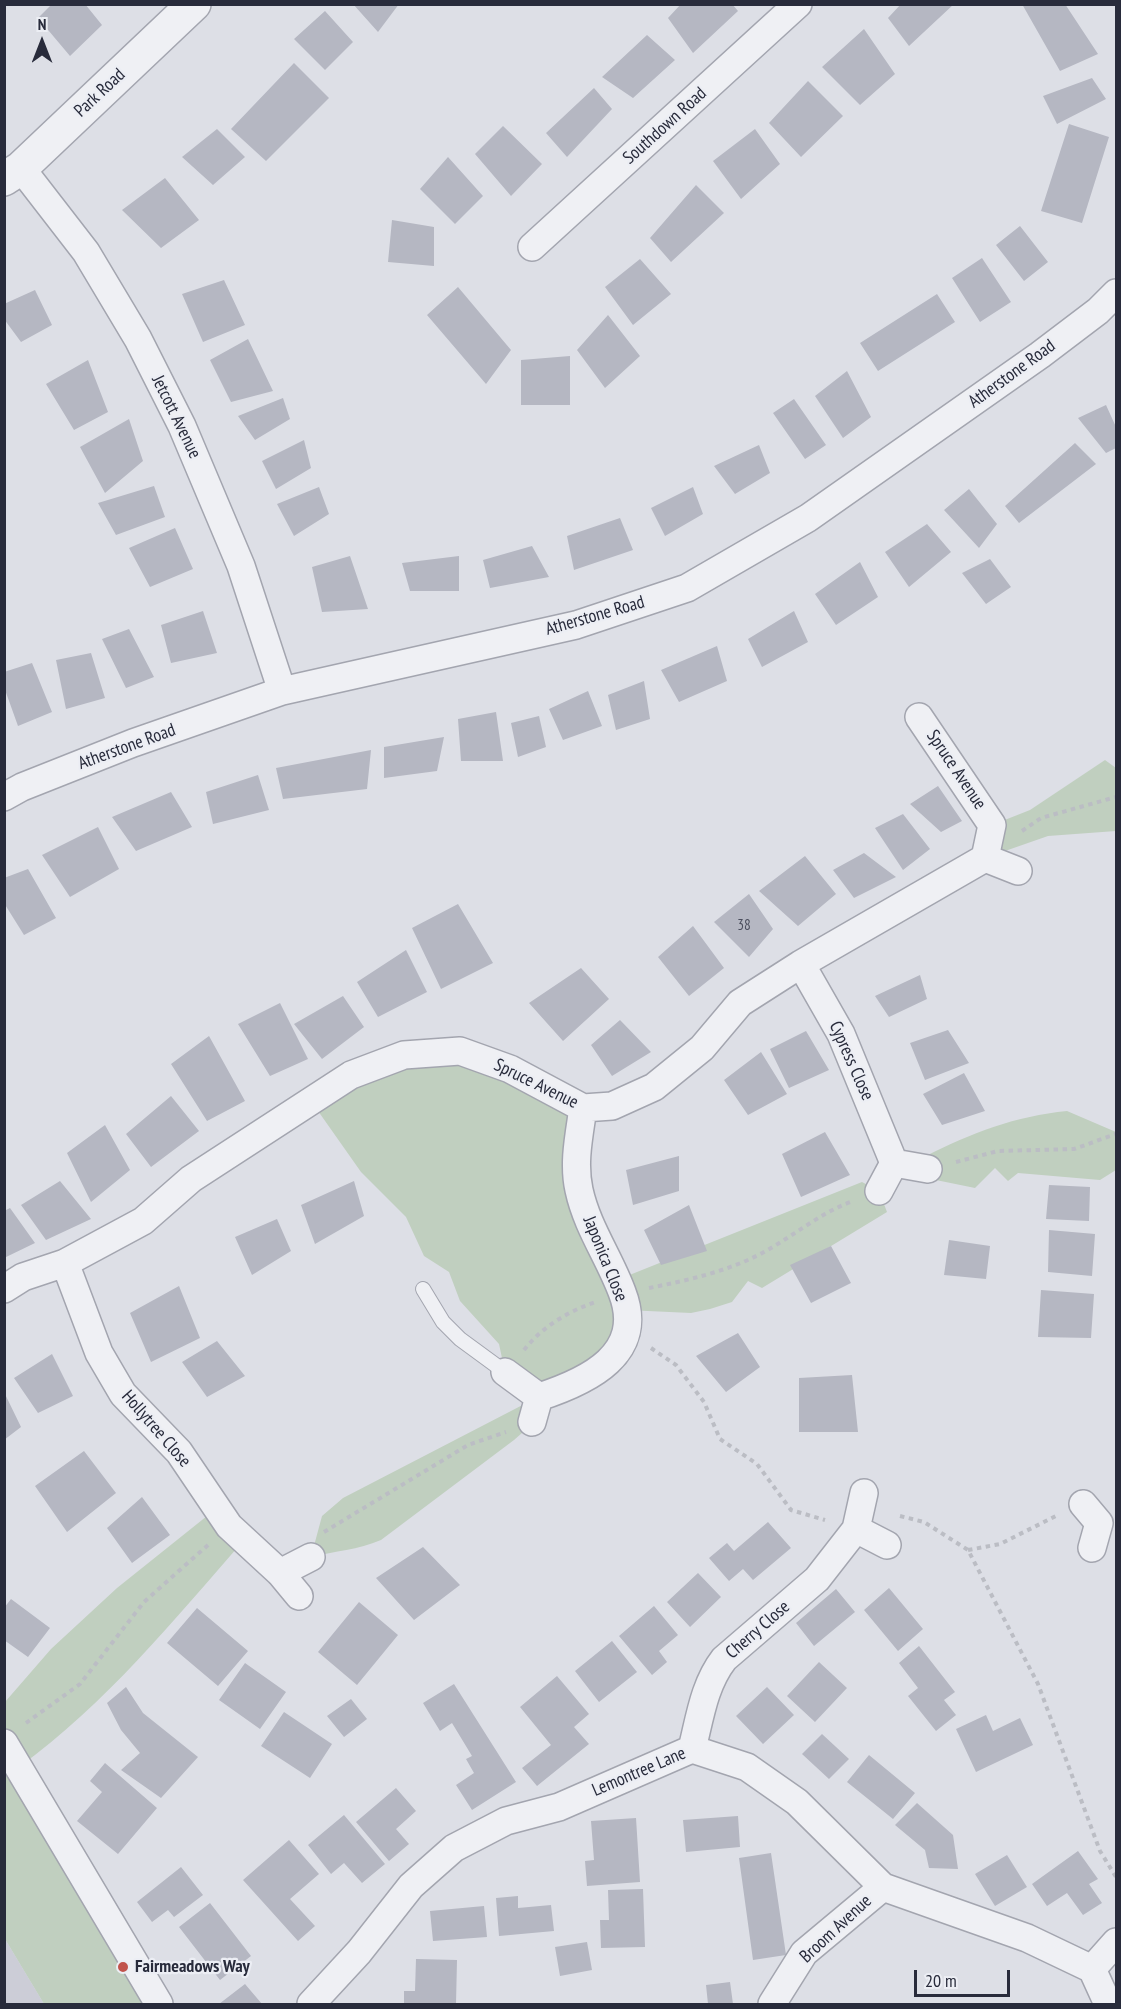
<!DOCTYPE html>
<html>
<head>
<meta charset="utf-8">
<style>
  body { margin:0 }
  #map { position:relative; width:1121px; height:2009px; overflow:hidden; background:#dddfe6; font-family:"PT Sans Narrow",sans-serif }
  canvas { display:block }
  .frame { position:absolute; inset:0; border:6px solid #282b3b; pointer-events:none }
  .north { position:absolute; left:12px; top:12px; width:60px; height:60px; -webkit-text-stroke:4px #eceef4; paint-order:stroke; rotate:0deg; font-size:16px; font-weight:700; line-height:24px; text-align:center; color:#282b3b }
  .north::after { content:''; display:block; margin:auto; width:21px; height:27px; background:#282b3b; clip-path:polygon(50% 0,100% 100%,50% 72%,0 100%) }
  .scale { position:absolute; left:914px; top:1970px; width:96px; height:27px; box-sizing:border-box; border:3px solid #282b3b; border-top:0; padding-left:8px; font-size:18px; line-height:21px; white-space:nowrap; color:#282b3b; -webkit-text-stroke:4px #eceef4; paint-order:stroke }
</style>
</head>
<body>
<div id="map">
<canvas width="1121" height="2009"></canvas>
<div class="frame"></div>
<div class="north">N</div>
<div class="scale">20 m</div>
</div>
<script>
const context = document.querySelector('canvas').getContext('2d');
context.lineJoin = 'round';
function fillPath(path, color) {
  context.fillStyle = color;
  context.fill(path, 'evenodd');
}
function trace(path, color, width, dash) {
  context.strokeStyle = color;
  context.lineWidth = width;
  context.lineCap = dash ? 'butt' : 'round';
  context.setLineDash(dash || []);
  context.stroke(path);
}
function write(font, color, halo, rows, align = 'center') {
  context.font = font + ' "PT Sans Narrow",sans-serif';
  context.lineWidth = 4.5;
  context.setLineDash([]);
  context.textBaseline = 'middle';
  context.strokeStyle = halo;
  context.fillStyle = color;
  for (const [text, x, y, turn = 0] of rows) {
    context.save();
    context.translate(x, y);
    context.rotate((+turn || 0) * Math.PI / 180);
    context.textAlign = isNaN(turn) ? turn : align;
    if (halo) context.strokeText(text, 0, 0);
    context.fillText(text, 0, 0);
    context.restore();
  }
}
const built = new Path2D(`
  M5 1939 44 2004H5Z`);
const green = new Path2D(`
  M1105 760 1116 768V831L1048 836 985 858 992 825 1030 810Z
  M460 1051 583 1108 576 1152 617 1280 862 1182 879 1191 887 1212 762 1288 748 1281 732 1302 710 1309 691 1313 626 1310 628 1333 577 1385 514 1440 381 1540C358 1550 335 1551 311 1557L322 1516 343 1498 538 1397 505 1372 499 1344 460 1301 449 1272 424 1256 406 1217 361 1172 311 1101 351 1075Z
  M1067 1111 1116 1132V1170L1100 1180 1018 1173 1008 1181 995 1168 975 1188 931 1179 926 1156C971 1133 1016 1116 1067 1111Z
  M217 1508 244 1540C173 1621 106 1704 19 1767L159 2004H44L5 1939V1702L51 1649 117 1588Z`);
const building = new Path2D(`
  M52 4H85L102 25 70 56 38 18Z
  M353 4H399L378 32Z
  M681 4H732L738 11 693 53 668 18Z
  M901 4H954L909 46 888 18Z
  M1022 4H1065L1098 54 1060 71Z
  M325 11 353 42 325 70 294 39Z
  M864 29 895 74 860 105 822 67Z
  M647 35 675 60 633 98 602 77Z
  M294 63 329 98 266 161 231 129Z
  M1092 78 1106 99 1057 124 1043 96Z
  M808 81 843 116 801 157 769 123Z
  M594 88 612 109 567 157 546 133Z
  M1069 124 1109 137 1082 223 1041 211Z
  M503 126 542 164 511 196 475 154Z
  M217 129 245 157 213 185 182 157Z
  M755 129 780 164 741 199 713 161Z
  M448 157 483 196 455 224 420 189Z
  M165 178 199 220 161 248 122 210Z
  M696 185 724 213 671 262 650 238Z
  M392 220 434 227V266L388 262Z
  M1020 226 1048 262 1024 281 996 245Z
  M982 258 1011 302 980 322 952 278Z
  M640 259 671 294 633 325 605 287Z
  M224 280 245 325 203 342 182 294Z
  M458 287 511 350 486 384 427 315Z
  M35 290 52 325 21 342 4 319V304Z
  M937 294 955 322 878 371 860 343Z
  M608 315 640 356 605 388 577 350Z
  M248 339 273 391 231 402 210 360Z
  M570 356V405H521V360Z
  M88 360 108 412 74 430 46 384Z
  M847 371 871 417 843 438 815 396Z
  M283 398 290 419 255 440 238 416Z
  M794 399 826 445 805 459 773 413Z
  M1106 405 1116 427V448L1106 453 1078 418Z
  M129 419 143 461 105 493 80 447Z
  M304 440 311 468 276 489 262 461Z
  M1075 443 1096 464 1019 523 1005 506Z
  M759 445 770 473 735 494 714 466Z
  M154 486 165 517 116 535 98 503Z
  M319 487 329 514 294 536 277 504Z
  M693 487 703 514 665 536 651 508Z
  M969 489 997 524 979 548 944 510Z
  M620 518 633 550 574 570 567 536Z
  M927 524 951 552 909 587 885 552Z
  M175 528 193 569 150 587 129 548Z
  M532 546 549 577 490 588 483 560Z
  M350 556 368 609 322 612 312 567Z
  M459 556V591H410L402 563Z
  M990 559 1011 587 986 604 962 573Z
  M860 562 878 597 836 625 815 594Z
  M203 611 217 653 171 663 161 625Z
  M794 611 808 642 762 667 748 639Z
  M129 629 154 677 126 688 102 639Z
  M717 646 727 681 679 702 661 670Z
  M91 653 105 698 66 709 56 660Z
  M32 663 52 712 18 726 4 687V672Z
  M644 681 650 719 616 730 608 695Z
  M588 691 602 726 563 740 549 709Z
  M496 712 503 761H461L458 719Z
  M539 716 546 747 518 757 511 723Z
  M444 737 437 771 384 778V747Z
  M371 750 367 789 283 799 276 768Z
  M258 775 269 810 213 824 206 792Z
  M938 786 962 821 941 832 910 804Z
  M171 792 192 827 136 851 112 817Z
  M903 814 930 849 903 870 875 828Z
  M98 827 119 869 70 897 42 855Z
  M864 853 896 877 854 898 833 870Z
  M805 856 836 894 798 926 759 891Z
  M28 869 56 918 24 935 4 903V878Z
  M749 894 773 929 749 957 714 922Z
  M458 904 493 963 441 989 412 928Z
  M693 926 724 968 689 996 658 957Z
  M406 950 427 992 378 1017 357 982Z
  M581 968 609 999 563 1041 529 1003Z
  M920 975 927 999 889 1017 875 996Z
  M343 996 364 1027 322 1059 294 1024Z
  M280 1003 308 1059 270 1076 238 1024Z
  M620 1020 651 1052 612 1076 591 1045Z
  M948 1030 969 1063 925 1080 910 1043Z
  M806 1031 829 1070 789 1088 770 1049Z
  M209 1036 245 1101 207 1121 171 1064Z
  M761 1052 787 1094 748 1115 724 1080Z
  M964 1073 985 1111 942 1125 923 1094Z
  M171 1096 199 1131 151 1167 126 1134Z
  M105 1125 130 1170 91 1202 67 1153Z
  M825 1132 850 1175 801 1197 782 1154Z
  M679 1156V1191L633 1205 626 1170Z
  M60 1181 91 1219 46 1240 21 1205Z
  M354 1181 364 1216 315 1244 301 1205Z
  M1049 1185 1090 1187 1089 1221 1046 1219Z
  M689 1205 707 1251 661 1265 644 1230Z
  M10 1208 35 1243 4 1258V1211Z
  M277 1219 291 1251 252 1275 235 1237Z
  M1049 1230 1095 1234 1092 1276 1048 1272Z
  M949 1240 990 1246 986 1279 944 1275Z
  M831 1246 851 1283 811 1303 790 1265Z
  M179 1286 200 1338 151 1362 130 1313Z
  M1041 1290 1094 1294 1091 1338 1038 1337Z
  M738 1333 760 1367 726 1392 696 1356Z
  M217 1341 245 1376 207 1397 182 1362Z
  M52 1354 73 1396 38 1413 14 1378Z
  M852 1375 858 1432H799V1378Z
  M4 1392 21 1427 4 1440Z
  M84 1451 116 1493 67 1532 35 1486Z
  M142 1497 170 1535 132 1563 107 1528Z
  M768 1522 791 1548 753 1580 743 1569 729 1581 709 1558 727 1543 734 1551Z
  M423 1547 460 1585 414 1620 376 1578Z
  M698 1573 721 1597 690 1627 667 1602Z
  M889 1588 923 1629 898 1651 864 1610Z
  M836 1589 855 1612 814 1646 796 1623Z
  M11 1599 50 1628 28 1657 4 1640V1608Z
  M359 1602 398 1635 357 1685 318 1652Z
  M654 1606 678 1635 659 1651 667 1662 652 1675 619 1636Z
  M197 1608 248 1651 218 1686 167 1643Z
  M612 1641 637 1672 599 1702 575 1671Z
  M919 1646 955 1692 944 1700 956 1715 936 1731 908 1696 918 1688 899 1663Z
  M819 1662 847 1688 815 1722 787 1696Z
  M245 1663 286 1692 260 1729 219 1700Z
  M557 1676 589 1714 574 1727 589 1744 537 1786 522 1768 551 1745 520 1707Z
  M454 1684 516 1782 472 1810 456 1785 474 1773 466 1759 472 1756 452 1723 440 1731 423 1703Z
  M126 1687 143 1713 198 1757 161 1798 121 1770 140 1753 121 1730 107 1703Z
  M767 1687 794 1715 763 1744 736 1716Z
  M351 1699 367 1719 344 1737 327 1716Z
  M284 1712 332 1744 310 1778 261 1746Z
  M986 1715 993 1731 1020 1718 1033 1745 976 1772 956 1729Z
  M822 1734 849 1759 829 1779 802 1754Z
  M869 1755 915 1793 893 1819 847 1782Z
  M105 1763 157 1808 118 1854 77 1821 102 1792 90 1781Z
  M396 1788 416 1811 396 1829 409 1844 389 1861 356 1822Z
  M917 1803 953 1835 958 1869 929 1868 925 1850 895 1825Z
  M344 1815 385 1864 362 1883 344 1863 331 1874 308 1845Z
  M738 1816 740 1847 686 1852 683 1820Z
  M636 1818 640 1882 587 1886 585 1861 594 1860 591 1821Z
  M289 1840 319 1874 290 1899 315 1926 298 1941 243 1880Z
  M1078 1851 1098 1879 1089 1884 1102 1903 1083 1915 1067 1893 1047 1906 1032 1884Z
  M771 1853 786 1955 753 1960 739 1858Z
  M1007 1855 1027 1887 995 1906 975 1874Z
  M181 1867 203 1895 174 1917 168 1910 152 1922 137 1902Z
  M643 1889 645 1947 601 1948 600 1920H609L608 1890Z
  M518 1896V1908L551 1905 554 1931 499 1936 496 1898Z
  M210 1903 251 1956 220 1980 179 1927Z
  M484 1906 487 1937 433 1941 430 1911Z
  M587 1942 592 1970 560 1976 555 1947Z
  M416 1959 457 1960 456 2004H404V1991H415Z
  M730 1982 733 2004H708L706 1985Z
  M245 1984 262 2004H219Z`);
const path = new Path2D(`
  M1022 831 1041 818 1116 797
  M956 1162 998 1151 1074 1149 1116 1134
  M649 1288C689 1280 729 1271 764 1252 795 1235 820 1213 853 1201
  M651 1348 676 1365 704 1402 720 1439 757 1464 791 1510 825 1520
  M524 1350C542 1327 568 1311 596 1302
  M900 1516 924 1522 968 1550 1038 1684 1100 1851 1116 1877
  M324 1532 468 1445 506 1432
  M968 1550 1000 1544 1058 1515
  M26 1723 80 1684 144 1602 208 1545`);
const service = new Path2D(`
  M423 1289 443 1322 460 1339 505 1372`);
const minor = new Path2D(`
  M21 168 86 252 138 339 182 426 241 566 282 691
  M532 247 798 4
  M919 717 992 825 985 858 1018 871
  M4 797 22 787 133 743 282 691 576 625 687 588 808 518 1040 355 1098 311 1116 293
  M801 964 841 1034 894 1163
  M879 1191 894 1163 928 1169
  M65 1263 99 1353 123 1394 179 1452 229 1526 280 1573 299 1596
  M4 1289 23 1277 65 1263 143 1221 191 1179 351 1075 404 1055 460 1051 510 1069 583 1108 612 1106 654 1087 702 1048 740 1003 801 964 985 858
  M505 1372 539 1397 532 1422
  M539 1397C588 1381 646 1354 622 1292 609 1257 587 1227 579 1190 573 1163 579 1136 583 1108
  M1083 1504 1099 1523 1092 1548
  M856 1529 887 1545
  M280 1573 311 1557
  M4 1743 159 2004
  M692 1749C700 1717 704 1685 724 1659L817 1579 856 1529 864 1493
  M1092 1969 1108 2004
  M311 2004 359 1952 411 1886 454 1848 506 1821 559 1807 692 1749 747 1767 797 1802 883 1887 1027 1938 1092 1969 1116 1942
  M772 2004 804 1953 883 1887`);
const tertiary = new Path2D(`
  M4 179 21 168 194 4`);
const markers = [
  [123,1967,6,"#c1534c"]
];
const numberNames = [
  ["38",744,926]
];
const streetNames = [
  ["Park Road",100,93,-43],
  ["Southdown Road",665,126,-42],
  ["Atherstone Road",1012,374,-36],
  ["Jetcott Avenue",176,417,64],
  ["Atherstone Road",595,616,-16],
  ["Atherstone Road",127,747,-20],
  ["Spruce Avenue",956,770,56],
  ["Cypress Close",851,1061,66],
  ["Spruce Avenue",536,1084,26],
  ["Japonica Close",605,1259,68],
  ["Hollytree Close",156,1429,49],
  ["Cherry Close",758,1630,-41],
  ["Lemontree Lane",639,1772,-23],
  ["Broom Avenue",836,1929,-43]
];
const poiNames = [
  ["Fairmeadows Way",135,1967]
];
fillPath(built, '#cccdd7');
fillPath(green, '#c0cfbf');
fillPath(building, '#b5b7c2');
trace(service, '#a3a5af', 16);
trace(minor, '#a3a5af', 30);
trace(tertiary, '#a3a5af', 36);
trace(path, '#bbbdc4', 4, [4.5, 4.5]);
trace(service, '#eff0f4', 14);
trace(minor, '#eff0f4', 27);
trace(tertiary, '#eff0f4', 33);
for (const [x, y, r, color] of markers) {
  const dot = new Path2D();
  dot.arc(x, y, r, 0, 2 * Math.PI);
  context.fillStyle = color;
  context.fill(dot);
  trace(dot, '#eceef4', 2);
}
write('15px', '#4b4e5d', null, numberNames);
write('18px', '#282b3b', '#eceef4', streetNames);
write('bold 18px', '#282b3b', '#eceef4', poiNames, 'left');
</script>
</body>
</html>
